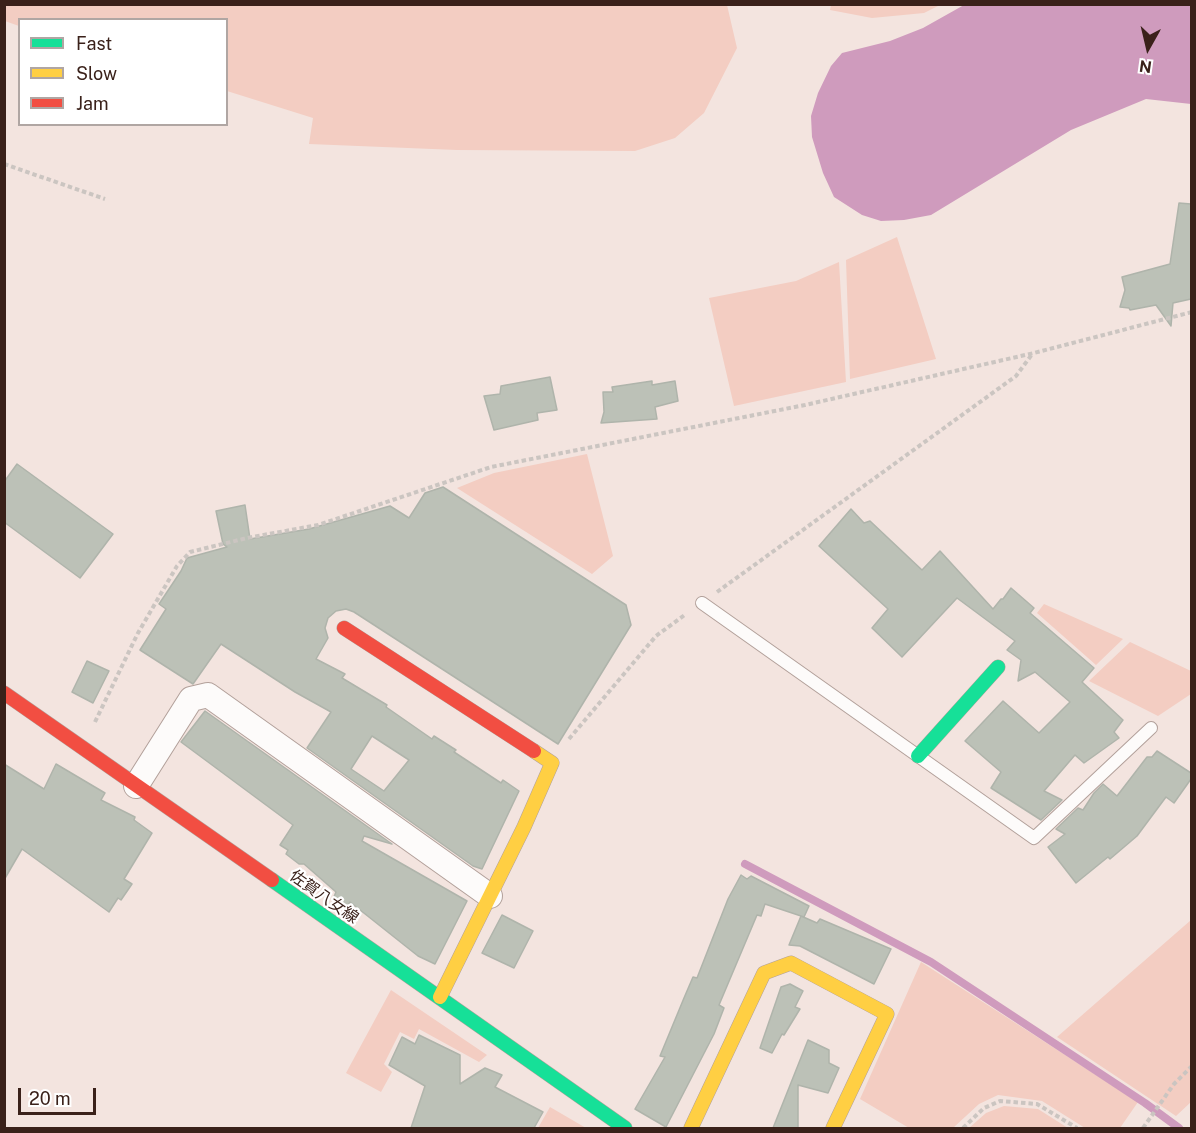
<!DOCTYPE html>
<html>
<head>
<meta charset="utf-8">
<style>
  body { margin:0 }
  #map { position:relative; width:1196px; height:1133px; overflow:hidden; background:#f3e4df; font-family:"Public Sans",sans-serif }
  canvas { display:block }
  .frame { position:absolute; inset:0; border:6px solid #3a211a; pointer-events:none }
  .legend { position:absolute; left:18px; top:18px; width:210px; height:108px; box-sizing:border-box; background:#fff; border:2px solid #b0a6a3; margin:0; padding:8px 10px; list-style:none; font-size:18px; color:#3a211a }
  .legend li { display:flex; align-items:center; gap:12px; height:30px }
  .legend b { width:30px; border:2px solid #b0a6a3 }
  .north { position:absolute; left:1118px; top:18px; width:60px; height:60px; -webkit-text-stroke:4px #fff; paint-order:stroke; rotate:188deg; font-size:16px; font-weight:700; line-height:24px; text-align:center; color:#3a211a }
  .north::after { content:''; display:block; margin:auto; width:21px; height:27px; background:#3a211a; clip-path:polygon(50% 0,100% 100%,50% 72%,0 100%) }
  .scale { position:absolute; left:18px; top:1088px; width:78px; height:27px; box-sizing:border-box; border:3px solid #3a211a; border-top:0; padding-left:8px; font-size:18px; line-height:21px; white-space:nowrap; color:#3a211a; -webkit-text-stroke:4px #fff; paint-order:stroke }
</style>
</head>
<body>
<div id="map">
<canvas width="1196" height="1133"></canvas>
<div class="frame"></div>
<ul class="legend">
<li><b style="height:8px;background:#16e098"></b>Fast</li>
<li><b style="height:8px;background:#ffcf43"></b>Slow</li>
<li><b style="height:8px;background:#f24e42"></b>Jam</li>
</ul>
<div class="north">N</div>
<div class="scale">20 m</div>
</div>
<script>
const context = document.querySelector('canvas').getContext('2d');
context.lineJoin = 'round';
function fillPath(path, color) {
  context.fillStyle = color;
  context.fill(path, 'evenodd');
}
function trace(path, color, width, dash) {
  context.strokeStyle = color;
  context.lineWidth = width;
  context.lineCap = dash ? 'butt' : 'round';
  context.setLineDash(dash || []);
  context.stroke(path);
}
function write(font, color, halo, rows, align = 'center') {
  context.font = font + ' "Public Sans","Noto Sans JP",sans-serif';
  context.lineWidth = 4.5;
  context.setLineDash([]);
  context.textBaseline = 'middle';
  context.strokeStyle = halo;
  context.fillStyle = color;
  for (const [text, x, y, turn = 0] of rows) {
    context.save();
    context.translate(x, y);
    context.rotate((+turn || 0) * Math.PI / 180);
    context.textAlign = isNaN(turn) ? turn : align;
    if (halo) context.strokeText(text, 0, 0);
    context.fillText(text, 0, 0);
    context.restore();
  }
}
const green = new Path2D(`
  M5 4 727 5 737 48 704 113 675 138 635 151 457 150 309 144 313 118 227 91 226 20H20L19 26 5 21Z
  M831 5V4L940 5 924 13 872 18 830 10Z
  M897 237 936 359 850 379 846 260Z
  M839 262 846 382 734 406 709 298 796 281Z
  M587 454 613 556 592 574 457 488 494 473Z
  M1044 604 1123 639 1096 665 1037 613Z
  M1130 642 1191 671V694L1158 716 1089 681Z
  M1191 920V1102L1176 1116 1057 1037Z
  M921 962 1138 1102 1120 1128H1085L1042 1101 998 1095 979 1104 953 1128H909L860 1099Z
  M391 990 487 1055 479 1062 419 1029 414 1039 400 1032 384 1064 392 1072 381 1092 346 1073Z
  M1004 1106 1038 1109 1068 1128H969L986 1113Z
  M550 1107 586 1128H538Z`);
const water = new Path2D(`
  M964 5H1191V104L1146 99 1071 130 931 215 904 220 881 221 862 215 834 197 823 173 812 137 811 116 818 93 831 66 842 53 890 41 923 28Z`);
const stream = new Path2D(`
  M745 864 931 962 1145 1103 1179 1128`);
const building = new Path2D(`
  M1179 203 1191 204V299L1173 303 1171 326 1156 305 1130 310 1129 308 1120 307 1125 290 1122 277 1170 264Z
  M550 377 557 410 537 413 538 420 494 430 484 396 500 394 501 386Z
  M652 381V385L675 381 678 401 655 407 657 419 601 423 604 412 603 392H613L612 387Z
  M17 464 113 534 80 578 4 522V482Z
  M443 487 626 605 631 625 558 744 354 612 346 609 336 611 328 618 325 628 328 638 316 659 345 674 342 678 387 705 386 707 432 739 434 736 456 750 454 752 501 783 503 780 519 791 482 869 473 866 307 748 331 712 295 692 221 644 193 684 140 650 166 609 159 604 181 571 187 558 227 547 223 544 216 511 245 505 250 539 309 529 390 506 409 518 425 493ZM372 736 409 760 384 791 351 769Z
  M851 509 864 523 870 521 922 570 940 551 993 609 1001 599H1003L1011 588 1034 608 1030 613 1094 668 1082 682 1123 720 1114 732 1119 738 1084 763 1075 755 1044 791 1062 800 1041 820 991 788 1001 772 965 741 1003 701 1039 733 1070 702 1035 672 1018 681 1021 660 1007 650 1015 641 957 598 902 657 872 628 888 609 819 546Z
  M87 661 109 671 93 703 72 692Z
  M205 711 392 844 364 836 362 841 467 901 435 964 418 956 350 902 346 908 333 899 336 892 304 864H299L286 854 288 850 280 845 293 825 181 742Z
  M1157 751 1191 773V779L1174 803 1166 797 1137 836 1110 859 1108 857 1076 883 1048 847 1065 834 1056 829 1078 808 1083 810 1094 793 1103 784 1117 796 1147 757H1152Z
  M4 764 44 789 56 764 105 793 101 800 135 817 134 820 152 833 124 879 132 884 121 900 118 898 109 912 22 849 4 880Z
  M741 875 747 879 751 876 809 906 804 917 765 904 761 916 757 915 719 1005 724 1008 714 1034 666 1127 635 1109 665 1057 660 1056 684 998 693 977 697 978 728 899Z
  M502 915 533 931 514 968 482 953Z
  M801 916 817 923 820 919 891 949 874 984 800 946 789 945Z
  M790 984 803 991 795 1007 800 1009 784 1035 782 1034 772 1053 760 1048 781 987Z
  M419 1035 460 1055V1084L485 1068 502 1075 495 1087 543 1112 534 1128H411L425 1086 389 1065 402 1037 415 1044Z
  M808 1040 829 1050V1063L839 1068 828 1093 798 1085V1128H773Z`);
const path = new Path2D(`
  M4 164 105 199
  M717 592 1016 376 1033 353
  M95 722 138 633 177 566 190 552 247 538 318 525 491 467 805 405 1034 353 1192 312
  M569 739 656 636 686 614
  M963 1128 984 1108 1000 1101 1037 1104 1077 1128
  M1143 1128 1174 1084 1192 1066`);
const lane = new Path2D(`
  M702 603 1034 838 1151 728`);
const street = new Path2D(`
  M136 786 191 699 208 695 490 896`);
const fast = new Path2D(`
  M918 756 998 667
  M272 880 625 1128`);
const slow = new Path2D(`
  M440 997 524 827 552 763 534 751
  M691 1128 764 973 791 963 887 1014 833 1128`);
const jam = new Path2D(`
  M344 628 534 751
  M4 693 272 880`);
const streetNames = [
  ["佐賀八女線",324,897,35]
];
fillPath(green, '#f3cdc2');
fillPath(water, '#cf9bbd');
trace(stream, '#cf9bbd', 8);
fillPath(building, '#bcc1b7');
trace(building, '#afb4ab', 1.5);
trace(lane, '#b2a09a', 14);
trace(street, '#b2a09a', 26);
trace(fast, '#b2a09a', 15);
trace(slow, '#b2a09a', 15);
trace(jam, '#b2a09a', 15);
trace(path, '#cbc5c1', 4, [4.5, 3]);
trace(lane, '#fdfbfa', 12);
trace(street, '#fdfbfa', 24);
trace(fast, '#16e098', 14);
trace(slow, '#ffcf43', 14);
trace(jam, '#f24e42', 14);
write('16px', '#3a211a', '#fff', streetNames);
</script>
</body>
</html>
